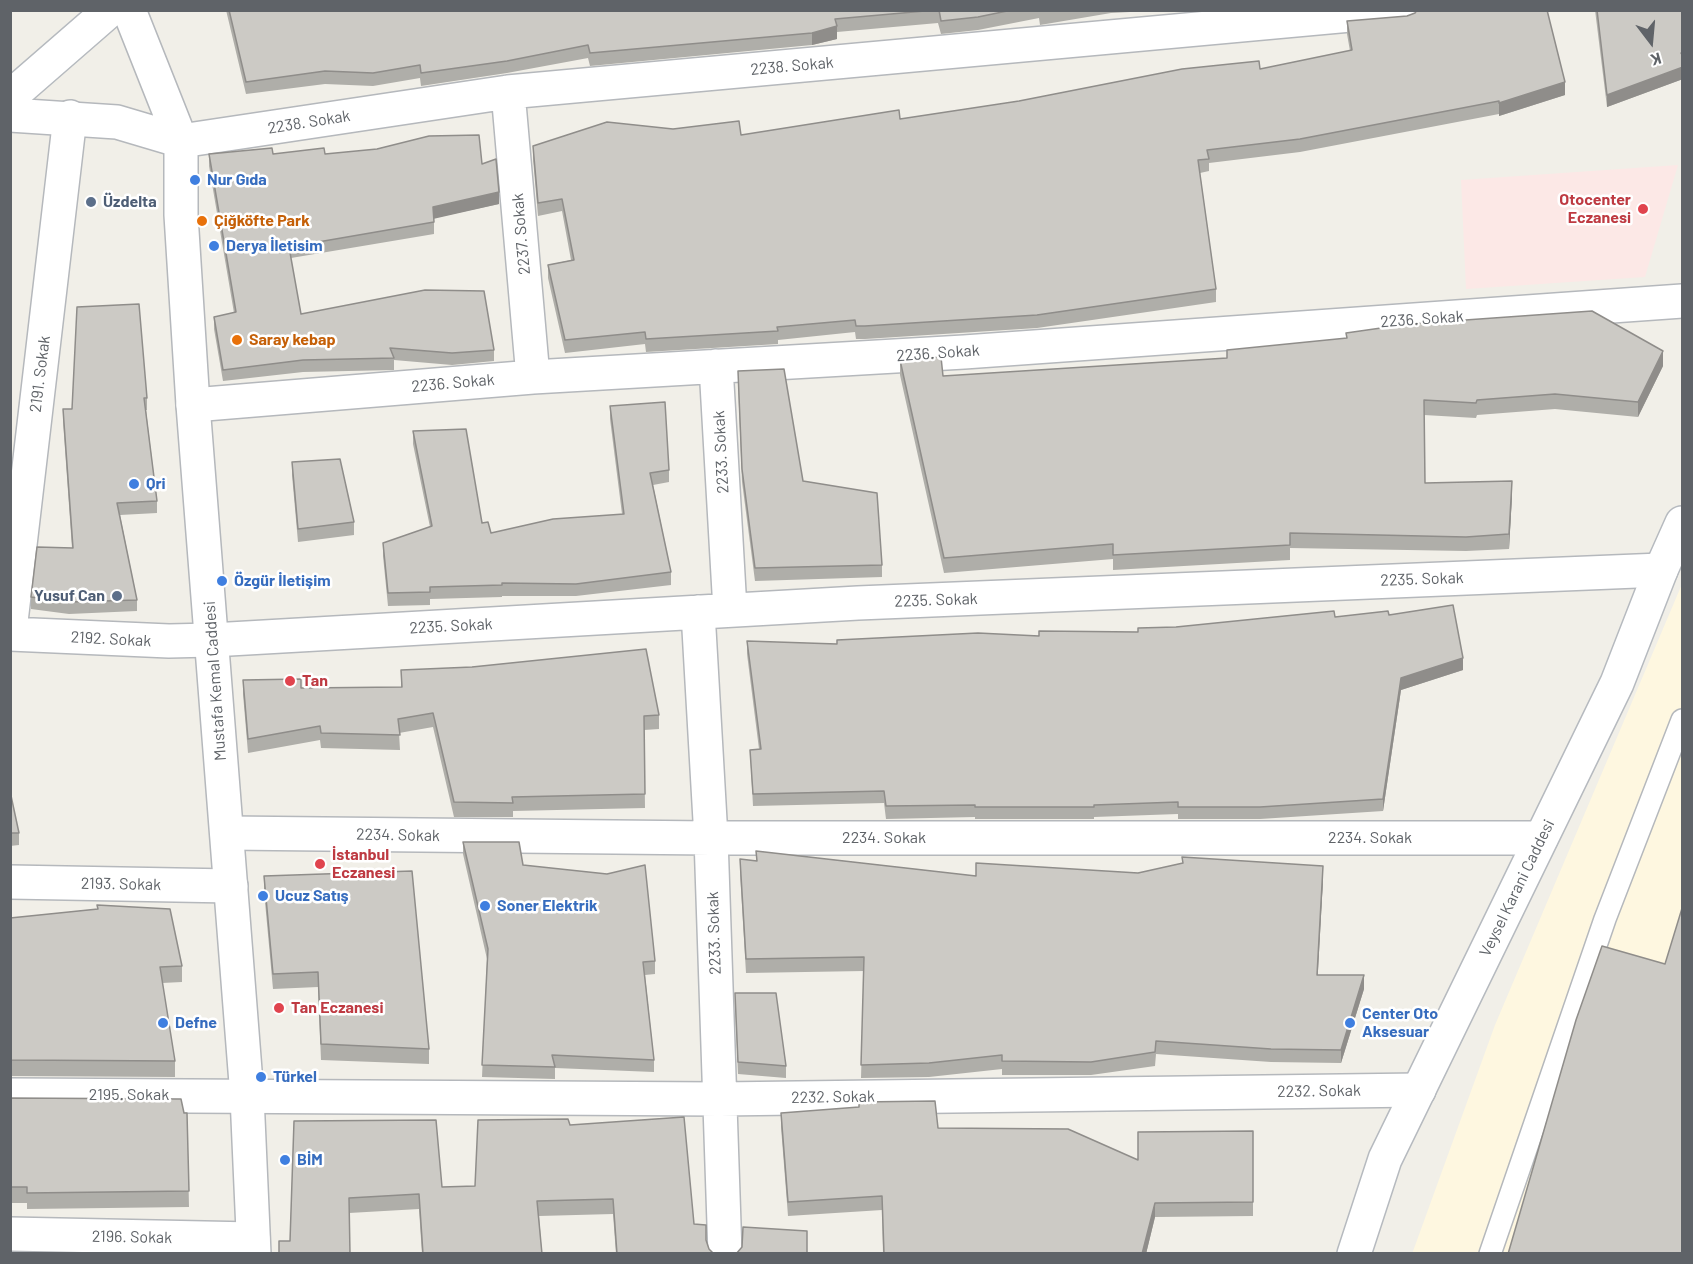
<!DOCTYPE html>
<html>
<head>
<meta charset="utf-8">
<style>
  body { margin:0 }
  #map { position:relative; width:1693px; height:1264px; overflow:hidden; background:#f1efe8; font-family:Barlow,sans-serif }
  canvas { display:block }
  .frame { position:absolute; inset:0; border:12px solid #5f6368; pointer-events:none }
  .north { position:absolute; left:1621px; top:12px; width:60px; height:60px; -webkit-text-stroke:4px #fff; paint-order:stroke; rotate:164deg; font-size:16px; font-weight:700; line-height:24px; text-align:center; color:#5f6368 }
  .north::after { content:''; display:block; margin:auto; width:21px; height:27px; background:#5f6368; clip-path:polygon(50% 0,100% 100%,50% 72%,0 100%) }
</style>
</head>
<body>
<div id="map">
<canvas width="1693" height="1264"></canvas>
<div class="frame"></div>
<div class="north">K</div>
</div>
<script>
const context = document.querySelector('canvas').getContext('2d');
context.lineJoin = 'round';
function fillPath(path, color) {
  context.fillStyle = color;
  context.fill(path, 'evenodd');
}
function trace(path, color, width, dash) {
  context.strokeStyle = color;
  context.lineWidth = width;
  context.lineCap = dash ? 'butt' : 'round';
  context.setLineDash(dash || []);
  context.stroke(path);
}
function write(font, color, halo, rows, align = 'center') {
  context.font = font + ' Barlow,sans-serif';
  context.lineWidth = 5;
  context.setLineDash([]);
  context.textBaseline = 'middle';
  context.strokeStyle = halo;
  context.fillStyle = color;
  for (const [text, x, y, turn = 0] of rows) {
    context.save();
    context.translate(x, y);
    context.rotate((+turn || 0) * Math.PI / 180);
    context.textAlign = isNaN(turn) ? turn : align;
    if (halo) context.strokeText(text, 0, 0);
    context.fillText(text, 0, 0);
    context.restore();
  }
}
const commercial = new Path2D(`
  M1682 584V1253L1412 1254 1495 1025Z`);
const medical = new Path2D(`
  M1678 165 1645 277 1466 289 1461 180Z`);
const service = new Path2D(`
  M1490 1254 1605 919 1682 720`);
const minor = new Path2D(`
  M508 92 533 377
  M181 141 508 92 1405 10
  M716 366 730 610
  M193 405 533 377 964 352 1682 301
  M698 612 711 838 725 1254
  M10 630 70 117
  M10 634 169 641 212 640 858 603 1661 570
  M227 833 711 838H1541
  M10 882 231 886
  M10 1095 720 1099 1419 1090
  M10 1234 253 1239`);
const tertiary = new Path2D(`
  M129 10 181 141V215L193 405 247 1096 254 1254
  M10 115 117 122 181 141`);
const secondary = new Path2D(`
  M10 97 110 10
  M1354 1254 1385 1159 1617 683 1661 570 1682 523`);
const wall = new Path2D(`
  M226 10H1169L1111 13 1040 25 1039 18 978 30 941 34 938 23 837 32V39L812 45 590 66 588 58 507 73 421 86 420 78 373 86 325 84 246 94Z
  M1595 10H1683V79L1607 107Z
  M1415 13 1565 95 1499 116V114L1300 152 1209 163V171L1200 173 1216 289V302L1037 328 865 339H856L855 332 778 340V344L646 352 645 344 565 353 548 278V265L571 260 562 211 538 216 533 159V146L673 129 741 135 900 119 1260 69 1350 51 1347 34V21L1407 16Z
  M209 154H325L482 164 499 204 434 218V234L291 258 301 314 494 350V361L452 365 394 360V370L303 372 223 381 214 329V317L234 313 209 166Z
  M1346 333 1663 366 1638 417 1555 409 1477 415 1476 418 1424 415 1425 483 1512 496 1509 549 1466 551 1290 548V560L1113 570V559L944 573 900 375V360L943 376 1227 358 1346 338Z
  M738 384 803 481 882 565V577L755 581 742 482Z
  M147 398V410H146L157 501V513L120 515 137 600V611L69 614 31 609V597L72 548 63 421V409H72Z
  M610 406 669 470V482L653 485 671 572V585L576 596H502V597L430 599V605L388 606 383 556V543L430 527 413 444V431L491 533 622 514 610 419Z
  M292 462 354 522V535L298 542 292 475Z
  M1389 615 1463 670 1401 690 1383 811 1260 819H1178V814L1094 817V819H975V817L886 819 884 803 753 806 750 750 759 749 747 654V641L837 644V640L1039 636 1138 632 1176 627 1335 617Z
  M401 670 659 715V729L644 730 645 808 513 811V817H454L433 727 399 733 400 750 321 748 320 740 248 753 243 694V680L301 688 401 687Z
  M10 791 19 833V845L10 846Z
  M463 842 523 865 655 961V974L645 975 654 1060V1072L555 1068V1079L482 1077 487 959 463 854Z
  M756 851 976 876 1138 873 1323 880 1317 975 1364 989 1341 1063 1271 1062 1156 1054 1155 1066 1091 1075H1002V1069L929 1077 861 1078 864 971 746 973 740 873V859L756 861Z
  M264 876 429 1049V1064L321 1060 318 987 273 989 264 891Z
  M97 905 182 966V982L162 983 175 1061V1077L10 1076V918L97 909Z
  M735 1005 786 1066V1078L738 1074Z
  M10 1098 187 1113 189 1207 27 1209V1203H10Z
  M781 1113 938 1128 1138 1160 1253 1131V1216L1155 1217 1146 1254H883L882 1210 788 1216 781 1127Z
  M294 1121 442 1187 475 1186 570 1125 694 1224 706 1240 709 1249 714 1254H616L613 1214 539 1216 542 1254H422L419 1209 349 1213 290 1241Z`);
const shadedWall = new Path2D(`
  M837 26V39L812 45V33Z
  M1683 67V79L1607 107V95Z
  M1565 82V95L1499 116V103Z
  M499 192V204L433 219V207Z
  M1663 351V366L1638 417V402Z
  M1512 481V496L1509 549V534Z
  M1463 658V670L1401 690 1383 811V799L1401 678Z
  M1323 866V880L1317 989V975Z
  M1364 975V989L1341 1063V1050Z
  M1155 1203V1217L1146 1254H1142Z`);
const building = new Path2D(`
  M229 10H936L835 19 837 26 812 33 590 53 588 45 507 61 421 73 420 65 373 73 325 71 246 82Z
  M939 10H1012L978 17 941 21Z
  M1417 10H1547L1565 82 1499 103V101L1300 139 1207 150 1209 159 1198 160 1216 289 1037 315 865 326H856L855 320 777 327 778 331 646 339 645 332 565 340 548 265 574 260 562 199 538 203 533 146 607 122 673 129 739 121 741 135 899 110 900 119 1019 101 1182 69 1259 61 1260 69 1352 50 1347 21 1407 16 1415 13Z
  M1597 10H1683V53H1681L1683 56V67L1607 95Z
  M479 135 482 164 496 159 499 192 433 207 434 222 289 247 301 314 425 290 484 291 494 350 452 353 390 348 394 358 303 360 223 370 214 317 236 312 209 154 272 148 273 154 324 148 325 154 377 149 429 136Z
  M139 304 147 398H144L157 501 117 503 137 600 69 602 31 597 37 547 73 548 63 409H72L77 307Z
  M1592 311 1663 351 1638 402 1555 394 1477 400 1476 403 1424 400 1425 483 1512 481 1509 534 1466 537 1290 533V545L1113 555V544L944 558 900 360 941 357 943 376 1227 358V350L1347 338 1346 333 1409 324Z
  M784 369 803 481 877 493 882 565 755 568 742 469 738 371Z
  M665 402 669 470 650 473 671 572 576 584 502 583V585L430 587V592L388 593 383 543 432 526 413 431 466 429 482 523 488 522 491 533 553 519 624 514 610 406Z
  M340 459 354 522 298 529 292 462Z
  M1453 605 1463 658 1401 678 1383 799 1260 807H1178V802L1094 805V807H975V805L886 806 884 791 753 794 750 750 761 749 747 641 837 644V640L978 633 1039 636V631L1138 632V628L1176 627 1334 611 1335 617 1388 611 1389 615Z
  M646 649 659 715 644 716 645 794 512 797 513 803 454 802 433 713 398 719 400 735 321 733 320 726 248 739 243 680 301 679V688L402 687 401 670 472 667Z
  M10 791 19 833H10Z
  M463 842H519L523 865 607 874 645 865 655 961 643 962 654 1060 552 1055 555 1067 482 1065 488 949Z
  M756 851 976 876V863L1138 873 1183 863 1182 857 1323 866 1317 975H1364L1341 1050 1271 1049 1156 1041 1155 1052 1091 1062 1002 1061V1055L929 1063 861 1065 864 957 746 959 740 859 757 861Z
  M412 871 429 1049 321 1044 318 972 273 974 264 876Z
  M97 905 170 909 182 966 160 967 175 1061 10 1060V918L98 909Z
  M1683 905V1254H1508L1576 1020 1602 946 1665 964Z
  M735 993H776L786 1066 738 1062Z
  M10 1098 181 1099 184 1113H187L189 1191 27 1193V1187H10Z
  M935 1101 938 1128 1068 1129 1138 1160V1132L1253 1131V1202L1155 1203 1142 1254H884L882 1196 788 1202 781 1113 859 1107V1102Z
  M684 1117 694 1224 706 1225V1240L709 1249 714 1254H617L613 1199 537 1201 542 1254H423L419 1194 349 1198 350 1254H279V1241H290L294 1121 436 1120 442 1187 475 1186 478 1120 568 1119 570 1125Z
  M743 1227 807 1231V1254H736L742 1247Z`);
const markers = [
  [195,180,6,"#3f7fe0"],
  [91,202,6,"#5c6f8a"],
  [1643,209,6,"#e0444e"],
  [202,221,6,"#e8710a"],
  [214,246,6,"#3f7fe0"],
  [237,340,6,"#e8710a"],
  [134,484,6,"#3f7fe0"],
  [222,581,6,"#3f7fe0"],
  [117,596,6,"#5c6f8a"],
  [290,681,6,"#e0444e"],
  [320,864,6,"#e0444e"],
  [263,896,6,"#3f7fe0"],
  [485,906,6,"#3f7fe0"],
  [279,1008,6,"#e0444e"],
  [163,1023,6,"#3f7fe0"],
  [1350,1023,6,"#3f7fe0"],
  [261,1077,6,"#3f7fe0"],
  [285,1160,6,"#3f7fe0"]
];
const streetNames = [
  ["2238. Sokak",792,66,-5],
  ["2238. Sokak",309,122,-9],
  ["2237. Sokak",521,234,-95],
  ["2236. Sokak",1422,319,-4],
  ["2236. Sokak",938,353,-4],
  ["2191. Sokak",40,374,-83],
  ["2236. Sokak",453,383,-5],
  ["2233. Sokak",721,452,-93],
  ["2235. Sokak",1422,579,-2],
  ["2235. Sokak",936,600,-2],
  ["2235. Sokak",451,626,-3],
  ["2192. Sokak",111,639,3],
  ["Mustafa Kemal Caddesi",215,681,-94],
  ["2234. Sokak",398,835,1],
  ["2234. Sokak",884,838],
  ["2234. Sokak",1370,838],
  ["2193. Sokak",121,884,1],
  ["Veysel Karani Caddesi",1517,888,-64],
  ["2233. Sokak",714,933,-92],
  ["2232. Sokak",1319,1091,-1],
  ["2195. Sokak",129,1095],
  ["2232. Sokak",833,1097,-1],
  ["2196. Sokak",132,1237,1]
];
const shopNames = [
  ["Nur Gıda",207,180],
  ["Derya İletisim",226,246],
  ["Qri",146,484],
  ["Özgür İletişim",234,581],
  ["Ucuz Satış",275,896],
  ["Soner Elektrik",497,906],
  ["Center Oto",1362,1014],
  ["Aksesuar",1362,1032],
  ["Defne",175,1023],
  ["Türkel",273,1077],
  ["BİM",297,1160]
];
const healthNames = [
  ["Otocenter",1631,200,"right"],
  ["Eczanesi",1631,218,"right"],
  ["Tan",302,681],
  ["İstanbul",332,855],
  ["Eczanesi",332,873],
  ["Tan Eczanesi",291,1008]
];
const serviceNames = [
  ["Üzdelta",103,202],
  ["Yusuf Can",105,596,"right"]
];
const foodNames = [
  ["Çiğköfte Park",214,221],
  ["Saray kebap",249,340]
];
fillPath(commercial, '#fef7e0');
fillPath(medical, '#fce8e6');
trace(service, '#b5b8bc', 24);
trace(minor, '#b5b8bc', 36);
trace(tertiary, '#b5b8bc', 36);
trace(secondary, '#b6babf', 36);
trace(service, '#fff', 21);
trace(minor, '#fff', 33);
trace(tertiary, '#fff', 33);
trace(secondary, '#fff', 33);
fillPath(wall, '#afaea9');
fillPath(shadedWall, '#8f8d8a');
fillPath(building, '#cccac5');
trace(building, '#8f8d8a', 1.5);
for (const [x, y, r, color] of markers) {
  const dot = new Path2D();
  dot.arc(x, y, r, 0, 2 * Math.PI);
  context.fillStyle = color;
  context.fill(dot);
  trace(dot, '#fff', 2);
}
write('16px', '#5f6368', '#fff', streetNames);
write('bold 16px', '#366cbe', '#fff', shopNames, 'left');
write('bold 16px', '#be3a42', '#fff', healthNames, 'left');
write('bold 16px', '#4e5e75', '#fff', serviceNames, 'left');
write('bold 16px', '#c56008', '#fff', foodNames, 'left');
</script>
</body>
</html>
